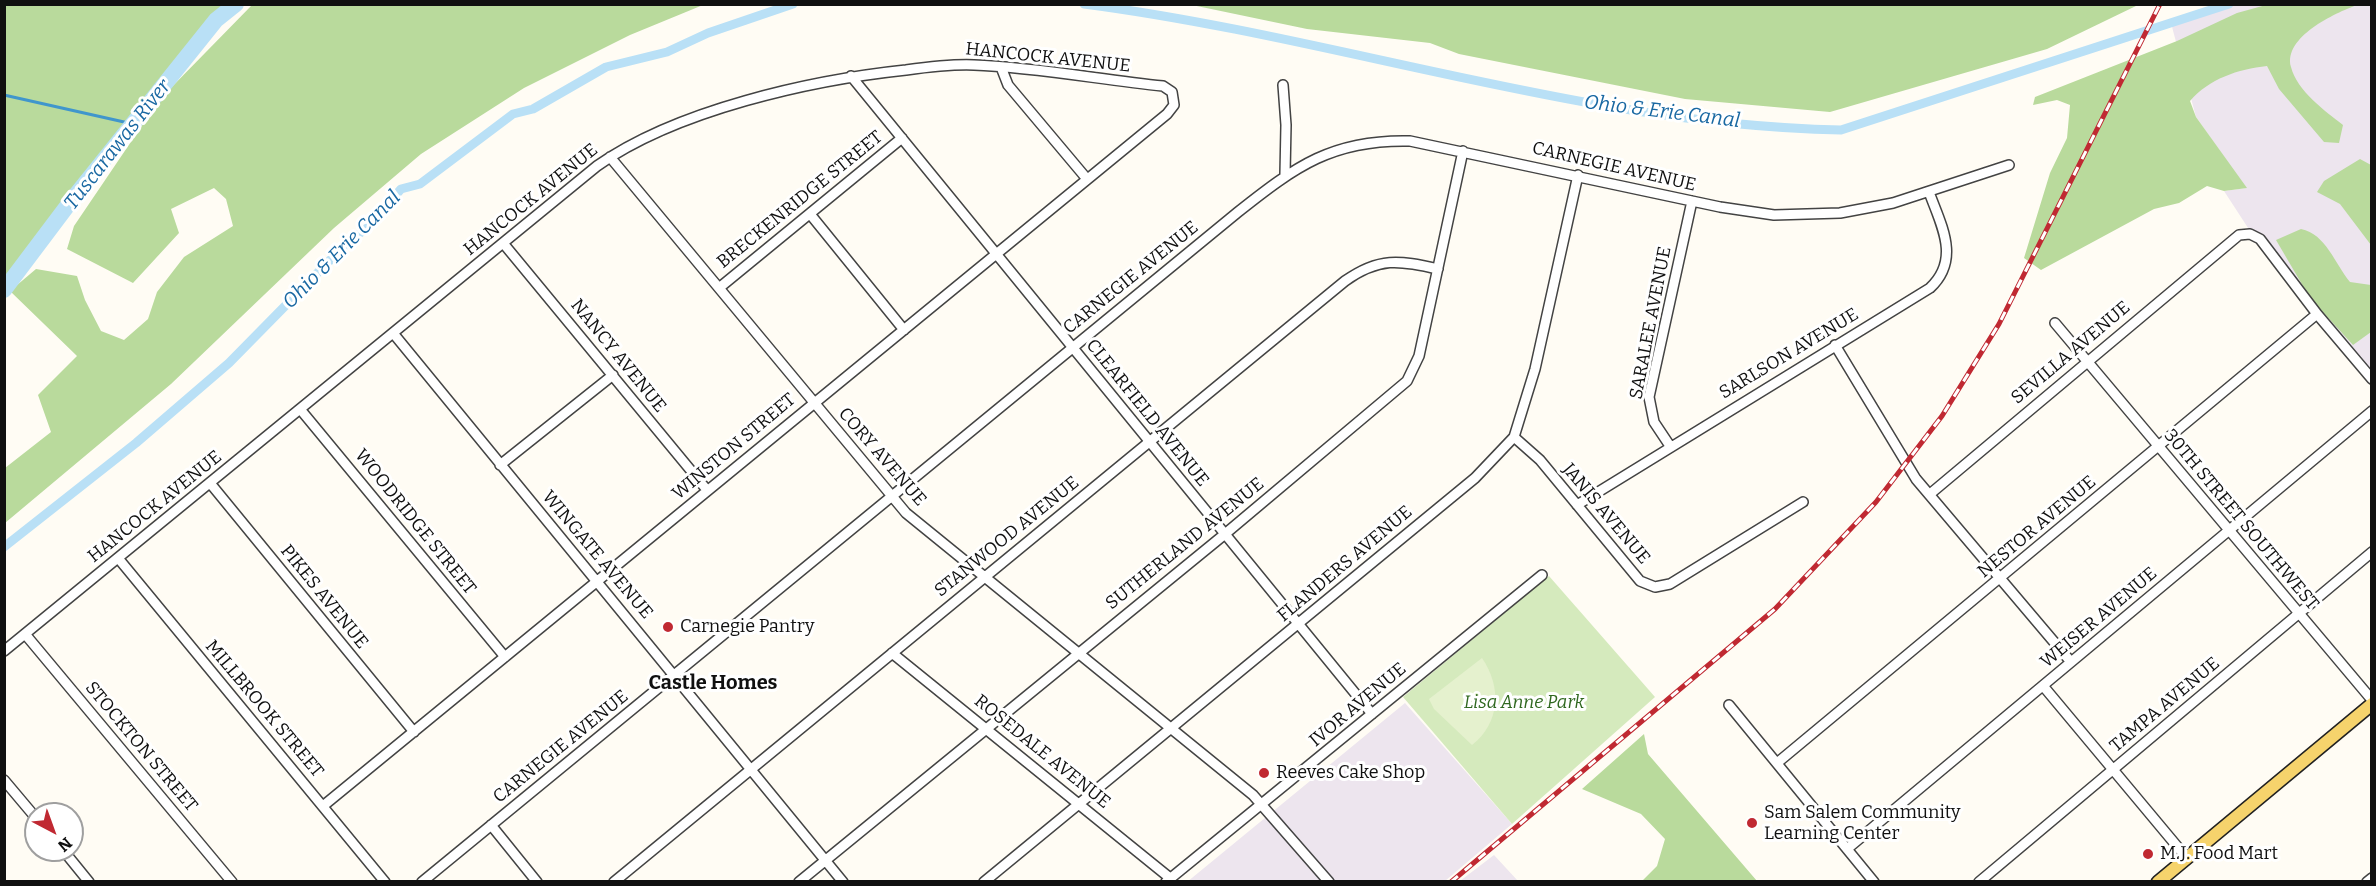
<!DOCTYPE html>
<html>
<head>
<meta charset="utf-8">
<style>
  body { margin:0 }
  #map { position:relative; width:2376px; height:886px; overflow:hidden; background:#fffcf4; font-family:Bitter,serif }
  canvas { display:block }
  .frame { position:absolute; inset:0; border:6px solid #101010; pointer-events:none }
  .north { position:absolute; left:24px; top:802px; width:60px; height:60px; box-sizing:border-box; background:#fff; border:2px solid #9f9f9f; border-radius:50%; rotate:139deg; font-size:16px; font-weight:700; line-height:24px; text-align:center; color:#101010 }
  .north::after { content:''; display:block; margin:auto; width:21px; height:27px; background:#c02932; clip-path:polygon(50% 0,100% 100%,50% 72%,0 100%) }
</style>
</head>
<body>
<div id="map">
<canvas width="2376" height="886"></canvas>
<div class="frame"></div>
<div class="north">N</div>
</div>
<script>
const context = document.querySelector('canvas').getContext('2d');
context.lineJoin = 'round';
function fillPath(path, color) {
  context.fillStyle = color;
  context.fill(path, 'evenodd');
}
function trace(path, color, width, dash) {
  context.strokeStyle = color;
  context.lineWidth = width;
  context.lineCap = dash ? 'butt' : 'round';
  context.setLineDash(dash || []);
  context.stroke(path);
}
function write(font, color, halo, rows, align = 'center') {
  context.font = font + ' Bitter,serif';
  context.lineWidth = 6;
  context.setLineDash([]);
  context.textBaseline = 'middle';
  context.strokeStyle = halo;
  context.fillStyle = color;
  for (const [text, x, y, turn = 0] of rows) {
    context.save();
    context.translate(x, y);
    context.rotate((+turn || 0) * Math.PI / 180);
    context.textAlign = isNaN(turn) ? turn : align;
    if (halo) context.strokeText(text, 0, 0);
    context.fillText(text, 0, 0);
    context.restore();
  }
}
const industrial = new Path2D(`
  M2229 5H2371V380L2252 234 2224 191 2246 188 2196 117 2171 23Z
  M1405 703 1512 824 1445 881 1187 882Z
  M1494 855 1518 881H1460Z`);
const green = new Path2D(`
  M1549 576 1655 697 1512 824 1403 697Z`);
const forest = new Path2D(`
  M5 4 236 5 216 20 71 201 5 292Z
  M252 5H703L630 35 524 88 421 154 334 228 171 384 5 523V468L51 432 38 395 77 356 10 291 36 269 77 276 85 300 101 331 124 340 148 319 157 292 184 257 233 226 226 199 214 188 171 209 179 233 133 283 67 249 74 226 160 99Z
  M1192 5H2138L2047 49 1830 112 1685 99 1459 54 1430 43 1307 29Z
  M2266 5H2357C2335 13 2283 37 2291 67 2297 91 2325 111 2343 125L2339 143 2324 142 2279 89 2267 66C2238 69 2209 79 2190 101L2196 117 2247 188 2224 191 2207 186 2179 203 2154 209 2041 270 2024 258 2050 173 2067 138 2070 105 2057 100 2033 105 2035 97 2177 41 2237 13Z
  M2360 159 2371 165V245L2340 204 2317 192 2324 181Z
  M2301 229C2326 234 2335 264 2350 282L2371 285V332L2353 345 2310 298 2276 240Z
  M1644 734 1648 754 1757 881H1642L1657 866 1665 839 1641 814 1582 789Z`);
const pitch = new Path2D(`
  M1482 658C1502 687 1500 723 1472 745L1434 709 1429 699Z`);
const stream = new Path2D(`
  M4 95 133 124`);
const canal = new Path2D(`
  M1084 4C1338 37 1582 125 1841 130L2229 4
  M4 547 136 443 229 363 348 242 367 228 401 189 420 184 513 114 533 109 606 67 667 52 708 33 793 4`);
const river = new Path2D(`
  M4 290 71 201 216 20 236 4`);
const minor = new Path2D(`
  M1001 67 1008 85 1087 179
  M851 76 1372 714
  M1283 85 1286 125 1285 174
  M610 157 906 513 1253 795 1329 882
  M810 214 904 330
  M503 243 707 490
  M719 288 902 138
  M2055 323 2372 700
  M393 333 843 882
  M1835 345 1916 479 2071 662
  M300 409 505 657
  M1514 437 1540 460 1640 581 1655 587 1670 584 1803 502
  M1670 446 1654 422 1649 397 1692 201
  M500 465 613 375
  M210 483 414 732
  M1930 494 2239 235 2250 234 2260 239 2317 314 2372 379
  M1577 505 1930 288C1961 259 1941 225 1929 192
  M118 558 385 882
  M25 634 232 882
  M4 651 597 166C676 110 811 80 906 70 928 67 952 64 974 65 1035 67 1102 80 1163 86L1172 92 1174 105 1167 114 323 806
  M892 653 1170 878
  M2044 687 2186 857
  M1729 705 1874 882
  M1777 763 2317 314
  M4 780 36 818
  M491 825 537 882
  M1847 849 2372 411
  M63 850 89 882
  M422 882 1238 212C1296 166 1333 139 1410 141L1720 207 1774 215 1840 213 1893 203 2009 165
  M614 882 1345 281C1379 257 1399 260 1438 269
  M799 882 1225 534 1407 381 1419 356 1463 151
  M984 882 1475 478 1514 437 1535 369 1578 175
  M1166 882 1542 575
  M1979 882 2372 552
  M2367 882 2372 878`);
const major = new Path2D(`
  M2158 882 2372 704`);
const rail = new Path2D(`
  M1451 882 1775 609 1876 502 1942 416 1999 324 2160 4`);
const markers = [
  [668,627,6,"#c02932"],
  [1264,773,6,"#c02932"],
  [1752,823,6,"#c02932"],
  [2148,854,6,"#c02932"]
];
const streetNames = [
  ["HANCOCK AVENUE",1048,58,6],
  ["CARNEGIE AVENUE",1614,167,13],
  ["HANCOCK AVENUE",531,200,-39],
  ["BRECKENRIDGE STREET",800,200,-39],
  ["CARNEGIE AVENUE",1131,278,-39],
  ["SARALEE AVENUE",1651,323,-79],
  ["SEVILLA AVENUE",2071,353,-40],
  ["SARLSON AVENUE",1789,354,-31],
  ["NANCY AVENUE",618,356,51],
  ["CLEARFIELD AVENUE",1147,413,51],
  ["WINSTON STREET",734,447,-40],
  ["CORY AVENUE",882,457,49],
  ["HANCOCK AVENUE",155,507,-39],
  ["JANIS AVENUE",1606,514,50],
  ["30TH STREET SOUTHWEST",2241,520,50],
  ["WOODRIDGE STREET",415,522,51],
  ["NESTOR AVENUE",2037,527,-40],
  ["STANWOOD AVENUE",1007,537,-39],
  ["SUTHERLAND AVENUE",1185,544,-39],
  ["WINGATE AVENUE",597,555,50],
  ["FLANDERS AVENUE",1345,564,-40],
  ["PIKES AVENUE",324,597,51],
  ["WEISER AVENUE",2099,618,-40],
  ["IVOR AVENUE",1358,705,-40],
  ["TAMPA AVENUE",2165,705,-40],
  ["MILLBROOK STREET",264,709,50],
  ["STOCKTON STREET",141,747,50],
  ["CARNEGIE AVENUE",561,747,-39],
  ["ROSEDALE AVENUE",1042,752,39]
];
const poiNames = [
  ["Carnegie Pantry",680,627],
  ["Reeves Cake Shop",1276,773],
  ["Sam Salem Community",1764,813],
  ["Learning Center",1764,834],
  ["M.J. Food Mart",2160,854]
];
const parkNames = [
  ["Lisa Anne Park",1524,703]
];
const waterNames = [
  ["Ohio & Erie Canal",1662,112,7],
  ["Tuscarawas River",118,145,-52],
  ["Ohio & Erie Canal",342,250,-45]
];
const neighbourhoodNames = [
  ["Castle Homes",713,683]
];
fillPath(industrial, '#ede5ee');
fillPath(green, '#d5eabd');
fillPath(forest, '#b9da9c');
fillPath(pitch, '#e5f1ce');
trace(stream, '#4096cc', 3);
trace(canal, '#b9e0f6', 9);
trace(river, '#b9e0f6', 16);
trace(minor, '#434343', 12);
trace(major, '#212121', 15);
trace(minor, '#fff', 9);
trace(major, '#f6d36c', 12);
trace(rail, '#c02932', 5);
trace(rail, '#fff', 3, [9]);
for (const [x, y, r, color] of markers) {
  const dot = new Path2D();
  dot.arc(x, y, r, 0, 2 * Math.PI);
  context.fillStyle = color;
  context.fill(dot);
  trace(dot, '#fff', 2);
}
write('18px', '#101010', '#fff', streetNames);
write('18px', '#101010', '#fff', poiNames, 'left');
write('italic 18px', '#306820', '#fff', parkNames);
write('italic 20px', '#1968a2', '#fff', waterNames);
write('bold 20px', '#101010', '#fff', neighbourhoodNames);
</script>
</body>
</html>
